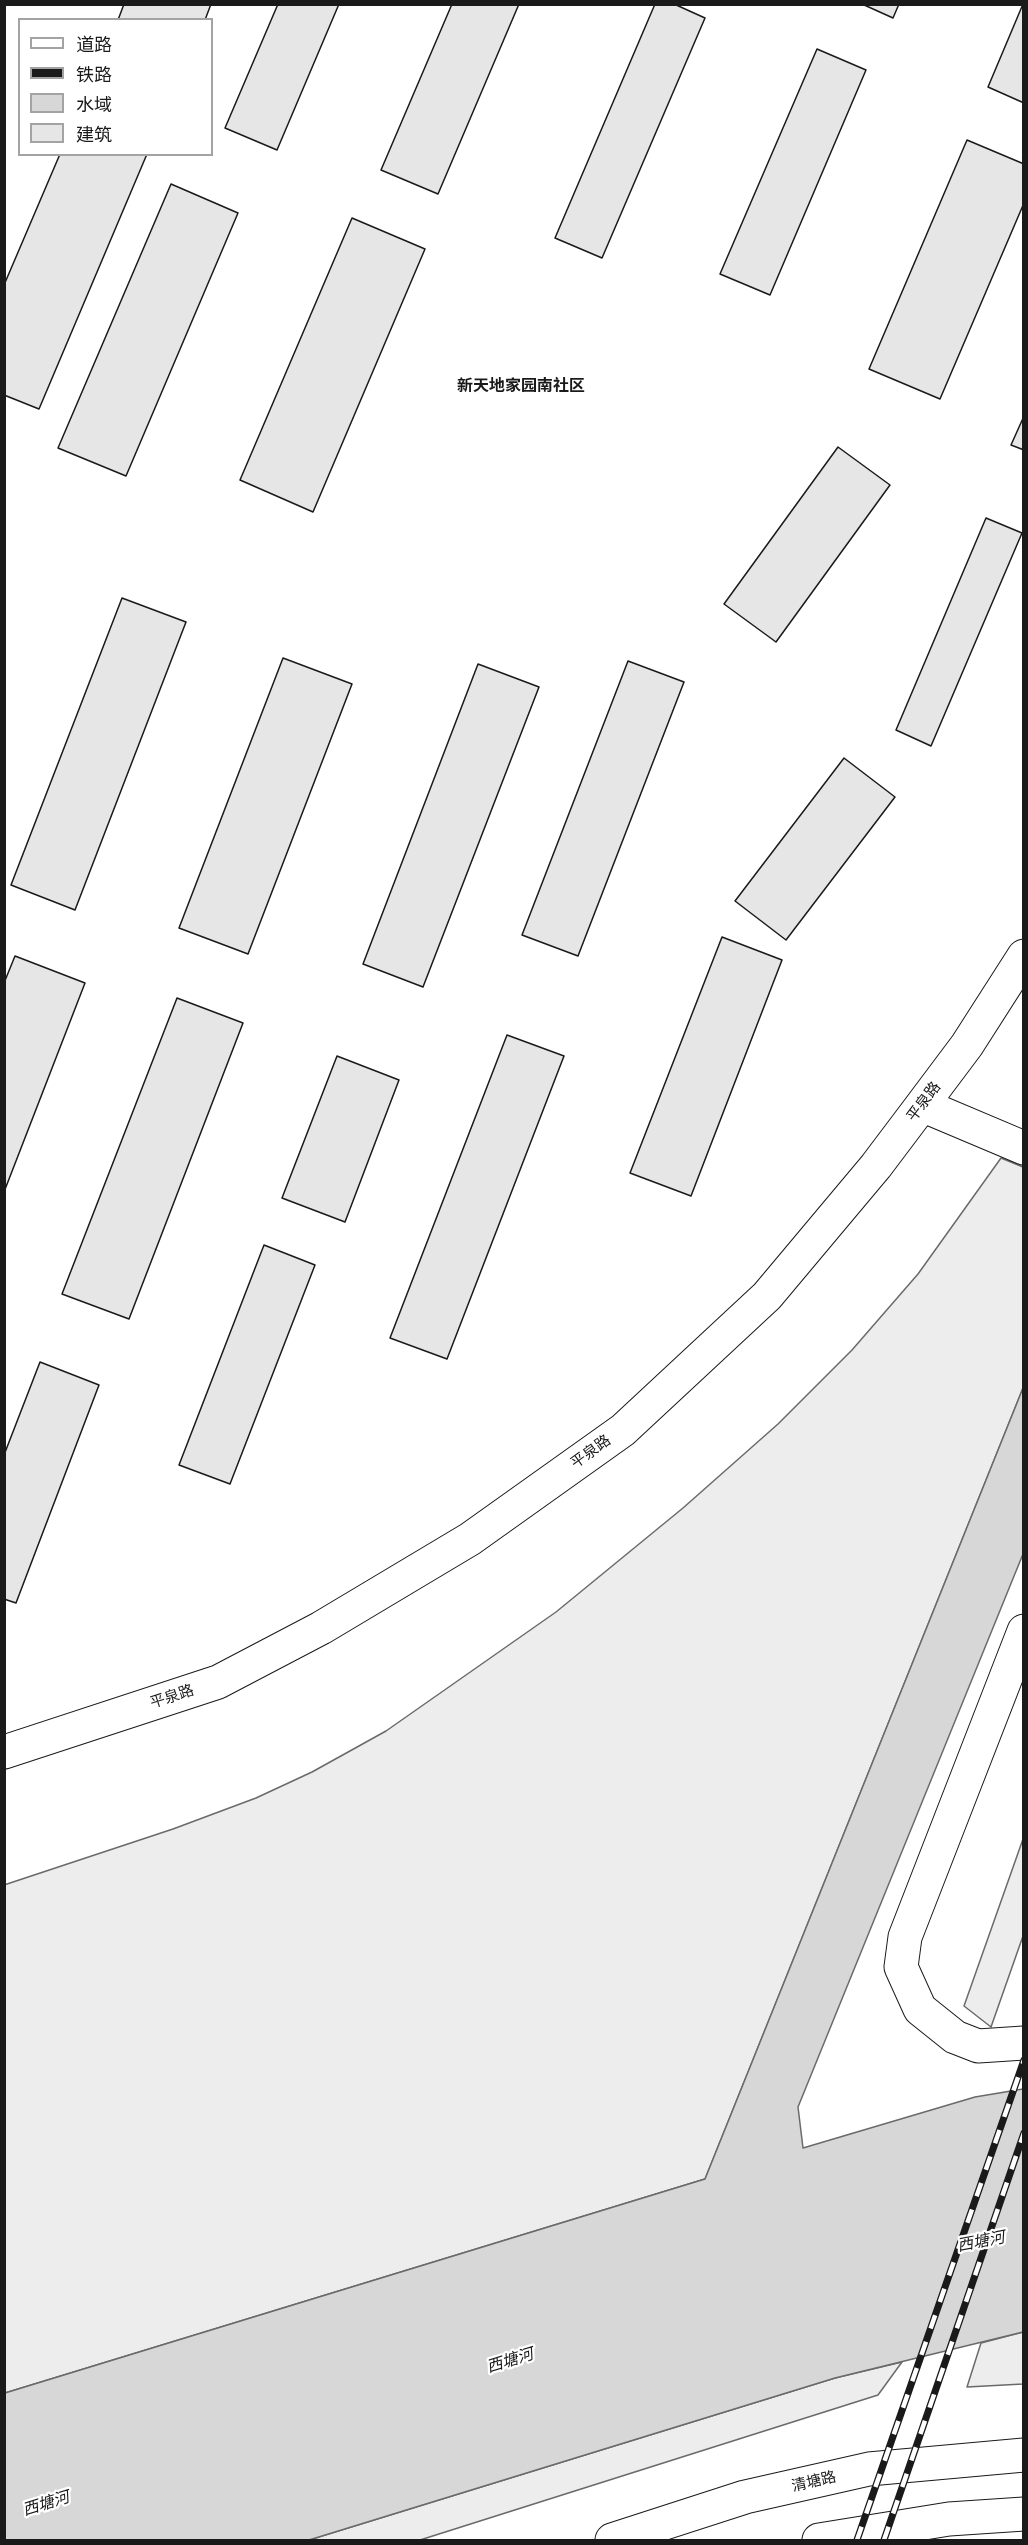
<!DOCTYPE html>
<html>
<head>
<meta charset="utf-8">
<style>
  body { margin:0 }
  #map { position:relative; width:1028px; height:2545px; overflow:hidden; background:#fff; font-family:"PT Sans","Noto Sans SC",sans-serif }
  canvas { display:block }
  .frame { position:absolute; inset:0; border:6px solid #1a1a1a; pointer-events:none }
  .legend { position:absolute; left:18px; top:18px; width:195px; height:138px; box-sizing:border-box; background:#fff; border:2px solid #a3a3a3; margin:0; padding:8px 10px; list-style:none; font-size:18px; color:#1a1a1a }
  .legend li { display:flex; align-items:center; gap:12px; height:30px }
  .legend b { width:30px; border:2px solid #a3a3a3 }
</style>
</head>
<body>
<div id="map">
<canvas width="1028" height="2545"></canvas>
<div class="frame"></div>
<ul class="legend">
<li><b style="height:8px;background:#fff"></b>道路</li>
<li><b style="height:8px;background:#1a1a1a"></b>铁路</li>
<li><b style="height:16px;background:#d7d7d7"></b>水域</li>
<li><b style="height:16px;background:#e6e6e6"></b>建筑</li>
</ul>
</div>
<script>
const context = document.querySelector('canvas').getContext('2d');
context.lineJoin = 'round';
function fillPath(path, color) {
  context.fillStyle = color;
  context.fill(path, 'evenodd');
}
function trace(path, color, width, dash) {
  context.strokeStyle = color;
  context.lineWidth = width;
  context.lineCap = dash ? 'butt' : 'round';
  context.setLineDash(dash || []);
  context.stroke(path);
}
function write(font, color, halo, rows, align = 'center') {
  context.font = font + ' "PT Sans","Noto Sans SC",sans-serif';
  context.lineWidth = 4.5;
  context.setLineDash([]);
  context.textBaseline = 'middle';
  context.strokeStyle = halo;
  context.fillStyle = color;
  for (const [text, x, y, turn = 0] of rows) {
    context.save();
    context.translate(x, y);
    context.rotate((+turn || 0) * Math.PI / 180);
    context.textAlign = isNaN(turn) ? turn : align;
    if (halo) context.strokeText(text, 0, 0);
    context.fillText(text, 0, 0);
    context.restore();
  }
}
const built = new Path2D(`
  M1001 1158 1023 1167V1388L705 2179 5 2393 4 1885 173 1829 256 1798 312 1772 386 1731 556 1612 683 1508 778 1424 852 1350 918 1274Z
  M1023 1839V1936L991 2027 964 2006Z
  M1023 2332V2384L967 2387 981 2343Z
  M902 2362 878 2395 420 2540H309L835 2378Z`);
const water = new Path2D(`
  M1023 1388V1554L798 2107 803 2148 975 2097 1023 2089V2332L835 2378 309 2540H5V2393L705 2179Z`);
const building = new Path2D(`
  M124 4H211L205 20H118Z
  M278 4H339L277 150 225 128Z
  M452 4H519L438 194 381 170Z
  M655 4H674L705 18 602 258 555 238Z
  M862 4H899L893 18Z
  M1023 4H1024V103L988 87Z
  M817 49 866 70 770 295 720 274Z
  M967 140 1024 164V203L940 399 869 369Z
  M60 154H147L39 409 4 395V285Z
  M171 184 238 213 126 476 58 448Z
  M352 218 425 249 313 512 240 480Z
  M1024 416V450L1011 445Z
  M838 447 890 485 776 642 724 604Z
  M986 518 1022 533 931 746 896 730Z
  M122 598 186 622 75 910 11 885Z
  M283 658 352 684 248 954 179 928Z
  M628 661 684 682 578 956 522 935Z
  M478 664 539 687 423 987 363 964Z
  M844 758 895 797 786 940 735 901Z
  M722 937 782 960 691 1196 630 1173Z
  M15 956 85 983 4 1192V983Z
  M177 998 243 1023 129 1319 62 1294Z
  M507 1035 564 1056 447 1359 390 1338Z
  M337 1056 399 1080 345 1222 282 1198Z
  M264 1245 315 1265 230 1484 179 1465Z
  M40 1362 99 1385 16 1603 4 1599V1455Z`);
const minor = new Path2D(`
  M922 1105 1024 1148
  M1024 1631 905 1937 901 1967 920 2009 955 2037 978 2046 1024 2043
  M4 1752 218 1682 321 1628 470 1539 623 1430 767 1296 876 1166 922 1105 967 1045 1024 956`);
const major = new Path2D(`
  M612 2540 745 2497 869 2469 1024 2455
  M819 2540 949 2519 1024 2514`);
const rail = new Path2D(`
  M857 2540 1024 2060
  M884 2540 1024 2133`);
const streetNames = [
  ["平泉路",924,1102,-53],
  ["平泉路",591,1452,-36],
  ["平泉路",172,1697,-18],
  ["清塘路",814,2482,-13]
];
const neighbourhoodNames = [
  ["新天地家园南社区",521,386]
];
const waterNames = [
  ["西塘河",981,2242,-11],
  ["西塘河",510,2361,-17],
  ["西塘河",46,2504,-17]
];
fillPath(built, '#ededed');
trace(built, '#6a6a6a', 1.5);
fillPath(water, '#d7d7d7');
trace(water, '#6a6a6a', 1.5);
fillPath(building, '#e6e6e6');
trace(building, '#1a1a1a', 1.5);
trace(minor, '#1a1a1a', 35);
trace(major, '#1a1a1a', 35);
trace(minor, '#fff', 33);
trace(major, '#fff', 33);
trace(rail, '#1a1a1a', 7);
trace(rail, '#fff', 4.5, [14]);
write('15px', '#1a1a1a', '#fff', streetNames);
write('bold 16px', '#1a1a1a', '#fff', neighbourhoodNames);
write('italic 16px', '#1a1a1a', '#fff', waterNames);
</script>
</body>
</html>
